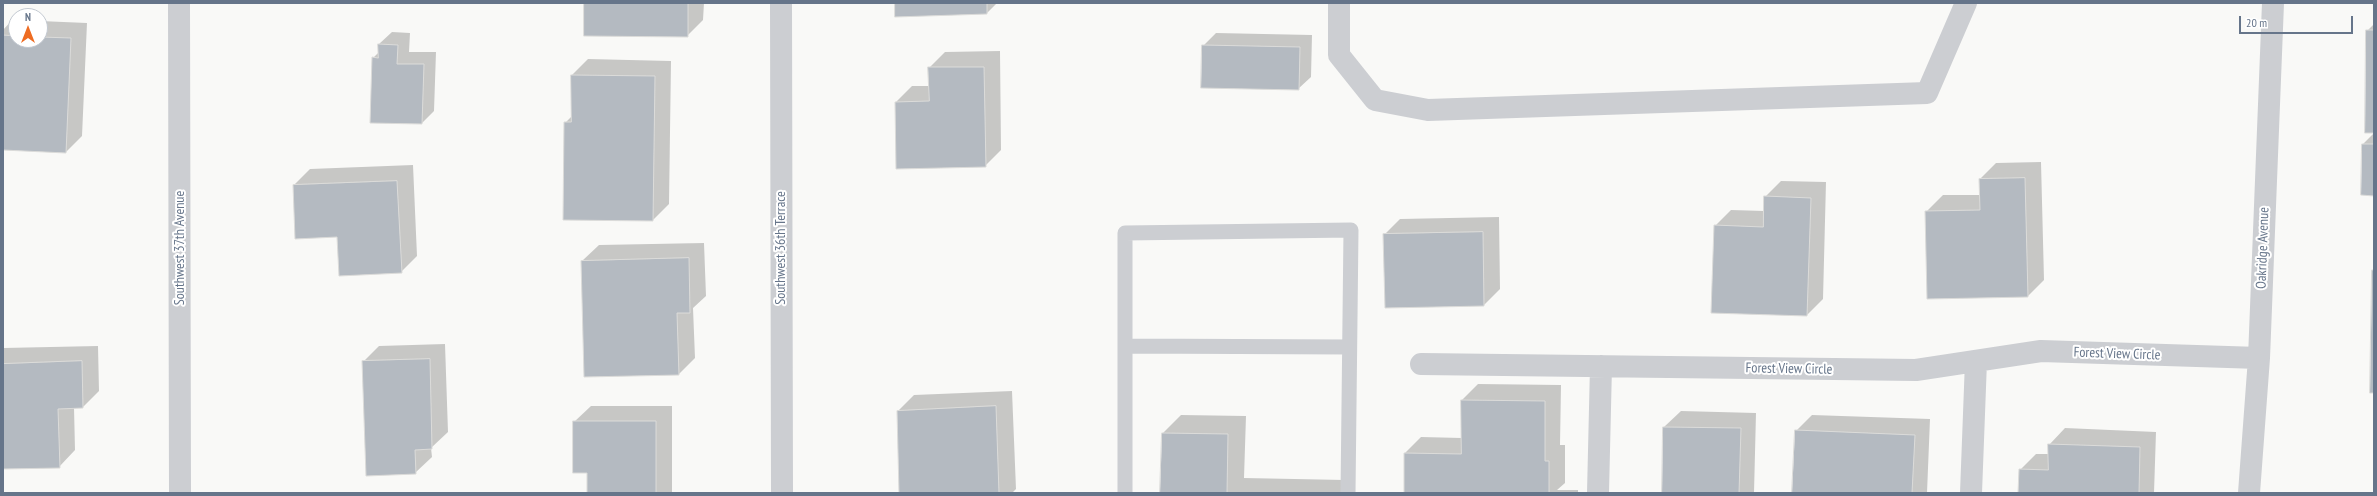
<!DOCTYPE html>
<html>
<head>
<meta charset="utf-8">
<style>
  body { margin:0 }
  #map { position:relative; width:2377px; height:496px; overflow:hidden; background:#f9f9f7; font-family:"PT Sans Narrow",sans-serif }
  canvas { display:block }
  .frame { position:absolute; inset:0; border:4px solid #66758a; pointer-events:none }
  .north { position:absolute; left:8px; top:8px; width:40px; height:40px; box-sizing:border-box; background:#fff; border:1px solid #c2c8d0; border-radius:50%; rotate:0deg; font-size:11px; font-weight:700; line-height:16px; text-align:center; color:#66758a }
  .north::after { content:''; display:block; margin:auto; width:14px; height:18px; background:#ee6c22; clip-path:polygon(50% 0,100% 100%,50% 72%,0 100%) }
  .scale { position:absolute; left:2239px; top:16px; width:114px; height:18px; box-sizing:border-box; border:2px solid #66758a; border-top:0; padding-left:5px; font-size:12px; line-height:14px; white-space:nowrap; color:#66758a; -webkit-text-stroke:3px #fff; paint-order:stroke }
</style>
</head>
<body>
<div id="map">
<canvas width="2377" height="496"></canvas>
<div class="frame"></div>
<div class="north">N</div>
<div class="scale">20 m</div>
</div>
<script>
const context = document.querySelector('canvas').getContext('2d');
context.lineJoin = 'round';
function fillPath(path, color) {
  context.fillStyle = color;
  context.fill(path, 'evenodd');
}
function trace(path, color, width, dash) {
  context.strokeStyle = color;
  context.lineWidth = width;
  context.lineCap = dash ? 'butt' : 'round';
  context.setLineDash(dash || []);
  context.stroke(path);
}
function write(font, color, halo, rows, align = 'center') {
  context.font = font + ' "PT Sans Narrow",sans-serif';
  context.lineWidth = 4;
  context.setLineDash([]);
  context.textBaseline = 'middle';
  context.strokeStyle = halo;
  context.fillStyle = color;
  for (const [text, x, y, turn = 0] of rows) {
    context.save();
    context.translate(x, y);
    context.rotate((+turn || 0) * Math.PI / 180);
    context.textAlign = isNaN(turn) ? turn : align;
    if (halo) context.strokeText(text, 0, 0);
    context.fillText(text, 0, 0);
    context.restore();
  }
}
const shadow = new Path2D(`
  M585 3H704L703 20 687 36Z
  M896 3H997L987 13Z
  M13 19 16 20V40H40V21L87 23 82 136 66 152 3 149V30Z
  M2374 24V132L2367 31Z
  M392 32 410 33 409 52H436L434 111 422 123 373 58 379 52V44Z
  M1216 33 1312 35 1311 77 1298 89 1203 46Z
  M1000 51 1001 150 985 166 897 168 896 102 912 86H929V68L945 52Z
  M588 59 671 61 669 204 653 220 565 123 572 116V75Z
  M2374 133V195L2363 144Z
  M2041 162 2044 280 2028 296 1927 211 1943 195H1980V179L1996 163Z
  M413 165 417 256 401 272 338 236 294 185 310 169Z
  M1781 181 1826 182 1823 299 1807 315 1715 226 1731 210 1765 211V197Z
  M1499 217 1500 289 1484 305 1384 235 1400 219Z
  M704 243 706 296 693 308 695 358 679 374 582 261 599 245Z
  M445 344 448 432 431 448 432 457 415 473 363 362 379 346Z
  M98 346 99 391 83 407H74L75 450 59 467 3 468V348Z
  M1478 384 1561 385 1560 445H1565V483L1557 490H1578V493H1405V453L1421 437 1462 438V400Z
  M1012 391 1016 489 1012 493H900L898 411 914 395Z
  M591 406H672V493H588V472L574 422Z
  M1681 411 1756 413 1754 493H1663L1664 427Z
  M1181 415 1246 416 1244 478 1345 480V493H1161L1163 433Z
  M1812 415 1930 419 1927 493H1825L1796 431Z
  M2065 428 2156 432 2154 493H2019L2020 470 2036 454H2049V445Z`);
const building = new Path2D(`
  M584 3H688V37L584 36Z
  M895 3H987V14L895 17Z
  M2366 30H2374V133H2365Z
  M3 35 16 36V40H40V37L71 38 66 153 3 150Z
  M378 44 398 45 397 64H424L422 124 370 123 372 57 378 58Z
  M1202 45 1300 47 1299 90 1201 88Z
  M928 67H984L986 167 896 169 895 102 929 101Z
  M571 75 655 76 653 221 563 220 564 122H571Z
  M2362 144H2374V196L2361 195Z
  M2025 178 2028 297 1927 299 1925 211 1980 210 1979 179Z
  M397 181 402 273 339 276 337 237 295 239 293 185Z
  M1764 196 1811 198 1807 316 1711 313 1714 225 1763 227Z
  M1483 232 1484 306 1385 308 1383 234Z
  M689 258 690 313H677L679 375 584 377 581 261Z
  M2372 270H2374V393H2370Z
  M430 359 432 449 415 450 416 474 366 476 362 361Z
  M82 361 83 408 58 409 60 468 3 469V364Z
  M1461 400 1545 401V461H1549V493H1404V453L1461 454Z
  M996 406 999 493H899L897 411Z
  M573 421H656V493H587V473H573Z
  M1663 427 1741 428 1739 493H1662Z
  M1795 430 1915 435 1912 493H1792Z
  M1162 433 1228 434 1227 493H1160Z
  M2048 444 2140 447 2139 493H2018L2019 469 2048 470Z`);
const service = new Path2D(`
  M1125 346 1349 347
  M1125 493V233L1351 230 1348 493`);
const minor = new Path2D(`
  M179 3 180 493
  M781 3 782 493
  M1339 3V55L1375 100 1428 110 1927 93 1966 3
  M1421 364 1916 370 2041 351 2259 358
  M1598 493 1601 366
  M1971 493 1976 361
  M2249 493 2259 358 2273 3`);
const streetNames = [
  ["Southwest 37th Avenue",180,248,-90],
  ["Southwest 36th Terrace",781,248,-90],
  ["Oakridge Avenue",2263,248,-88],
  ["Forest View Circle",2117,354,2],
  ["Forest View Circle",1789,369,1]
];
fillPath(shadow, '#0003');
fillPath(building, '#b4bac1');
trace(building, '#dbdbd9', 1);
trace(service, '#ccced2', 15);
trace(minor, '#ccced2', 22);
write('14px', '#66758a', '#fff', streetNames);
</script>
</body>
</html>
